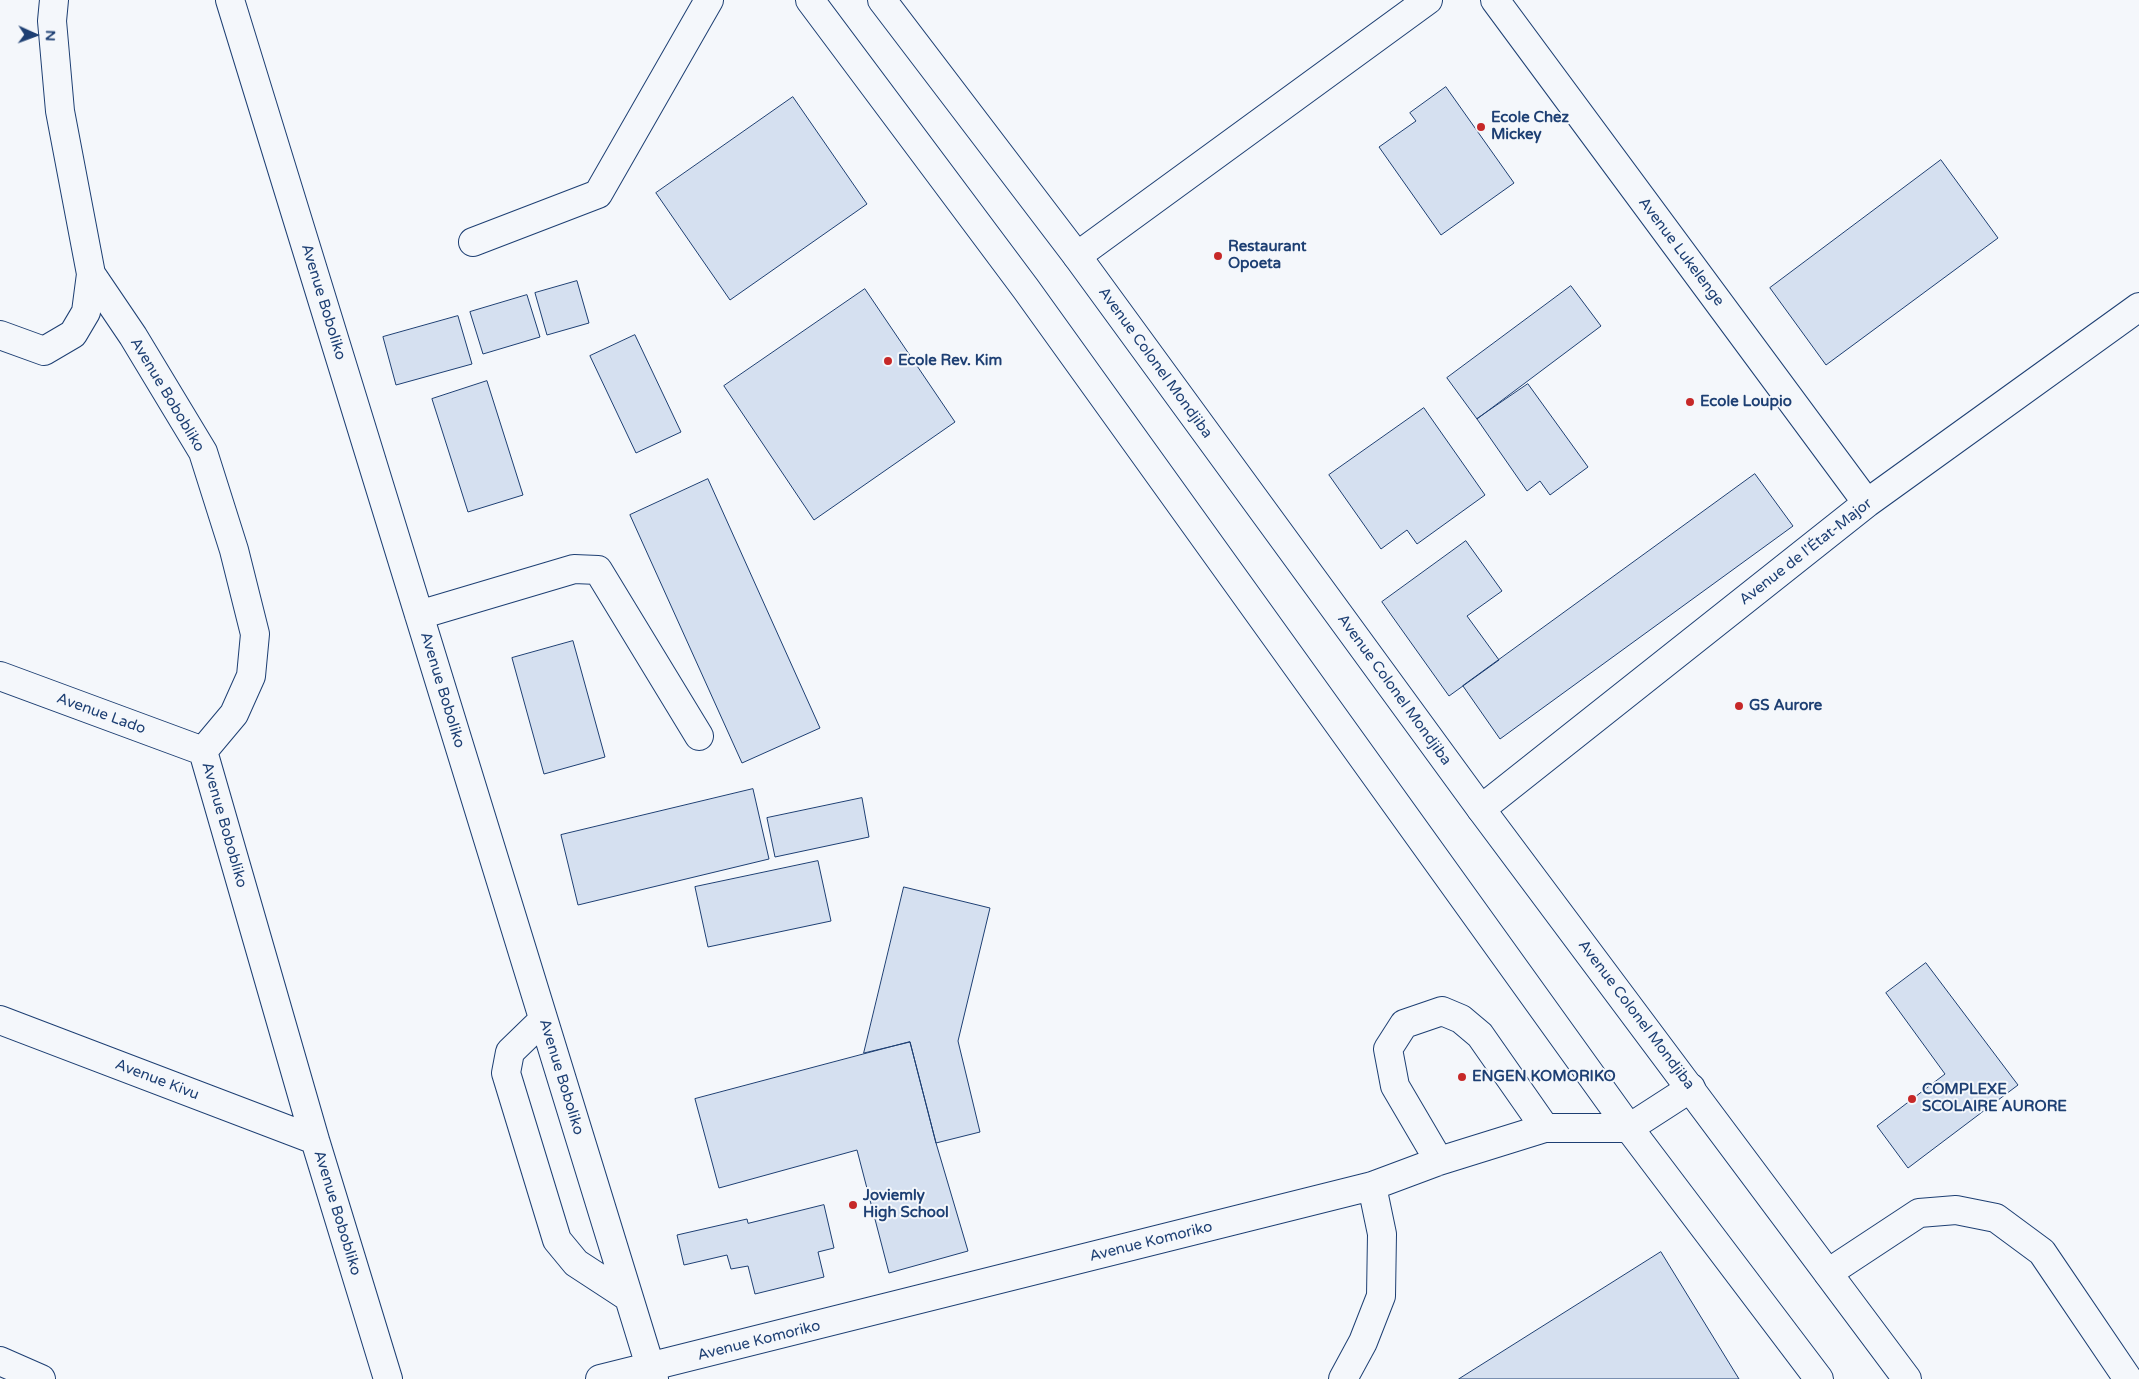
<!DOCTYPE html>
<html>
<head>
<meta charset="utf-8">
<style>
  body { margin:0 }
  #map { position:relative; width:2139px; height:1379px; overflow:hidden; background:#f4f7fb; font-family:"Varela Round",sans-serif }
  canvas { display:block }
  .north { position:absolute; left:10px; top:10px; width:50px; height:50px; -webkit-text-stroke:4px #f4f7fb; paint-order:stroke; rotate:92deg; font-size:14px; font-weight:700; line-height:20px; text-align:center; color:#1d3f73 }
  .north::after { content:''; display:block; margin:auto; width:18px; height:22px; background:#1d3f73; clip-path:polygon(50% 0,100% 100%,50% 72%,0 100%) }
</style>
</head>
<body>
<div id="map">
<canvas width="2139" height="1379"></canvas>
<div class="north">N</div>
</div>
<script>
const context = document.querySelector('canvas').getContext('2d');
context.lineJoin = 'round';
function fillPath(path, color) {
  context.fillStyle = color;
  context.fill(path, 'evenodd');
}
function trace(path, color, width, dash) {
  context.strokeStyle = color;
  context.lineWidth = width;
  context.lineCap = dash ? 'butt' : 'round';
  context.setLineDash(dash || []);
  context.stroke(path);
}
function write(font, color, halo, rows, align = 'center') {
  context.font = font + ' "Varela Round",sans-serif';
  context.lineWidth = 4;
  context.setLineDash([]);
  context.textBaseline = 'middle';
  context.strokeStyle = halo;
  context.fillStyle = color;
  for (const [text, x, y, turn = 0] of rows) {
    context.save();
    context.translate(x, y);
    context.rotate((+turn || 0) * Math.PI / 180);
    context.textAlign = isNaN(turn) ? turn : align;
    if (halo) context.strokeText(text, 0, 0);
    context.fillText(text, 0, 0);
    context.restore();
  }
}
const building = new Path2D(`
  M1446 87 1514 183 1441 235 1379 147 1416 121 1410 113Z
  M793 97 867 204 730 300 656 193Z
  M1941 160 1998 238 1826 365 1770 288Z
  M577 281 589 323 547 335 535 293Z
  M1571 286 1601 326 1477 419 1447 378Z
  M865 289 955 422 814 520 724 386Z
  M527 295 540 337 483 354 470 312Z
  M458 316 472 364 396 385 383 337Z
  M635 335 681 432 636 453 590 356Z
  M487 381 523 495 468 512 432 399Z
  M1528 384 1588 467 1550 495 1540 481 1527 491 1477 419Z
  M1424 408 1485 495 1417 544 1407 530 1381 549 1329 475Z
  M1755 474 1793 526 1500 739 1463 686Z
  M708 479 820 728 742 763 630 515Z
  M1466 541 1502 591 1467 616 1499 660 1449 696 1382 602Z
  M573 641 605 757 544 774 512 658Z
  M753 789 769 859 578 905 561 835Z
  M862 798 869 837 775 857 767 818Z
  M818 861 831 921 708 947 695 887Z
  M904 887 990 908 958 1041 980 1132 936 1143 910 1042 864 1053Z
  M1926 963 2018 1085 1908 1168 1877 1126 1945 1074 1886 993Z
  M910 1042 936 1143 968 1251 889 1273 857 1150 719 1188 695 1099Z
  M824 1205 834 1248 818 1252 824 1277 755 1294 748 1266 731 1269 727 1255 684 1265 677 1235 747 1219 748 1223Z
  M1661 1252 1739 1379H1459Z`);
const minor = new Path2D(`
  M230 0 654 1379
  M1495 0 1867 503
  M473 242 598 194 709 0
  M1077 256 1428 0
  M91 274 133 336 203 452 234 550 255 634 251 676 234 714 203 751 315 1140 388 1379
  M0 335 44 351 73 334 86 312 91 274 60 111 52 21 54 0
  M419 615 574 569 598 570 699 736
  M0 676 203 751
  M1481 809 1867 503 2139 307
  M0 1020 315 1140
  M543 1020 510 1052 506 1073 557 1240 576 1263 628 1297
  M1439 1161 1395 1086 1388 1049 1404 1024 1442 1011 1461 1019 1480 1035 1545 1128
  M1828 1273 1919 1213 1956 1210 1996 1218 2042 1252 2128 1379
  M0 1361 41 1379
  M600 1379 1372 1186 1439 1161 1545 1128H1629L1691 1088
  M1343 1379 1363 1342 1381 1296 1382 1234 1372 1186`);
const major = new Path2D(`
  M810 0 1026 289 1629 1128 1819 1379
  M882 0 1077 256 1481 809 1907 1379`);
const markers = [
  [1481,127,5,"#c62828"],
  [1218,256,5,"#c62828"],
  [888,361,5,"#c62828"],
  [1690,402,5,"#c62828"],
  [1739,706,5,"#c62828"],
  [1462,1077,5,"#c62828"],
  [1912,1099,5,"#c62828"],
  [853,1205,5,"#c62828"]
];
const poiNames = [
  ["Ecole Chez",1491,118],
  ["Mickey",1491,135],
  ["Restaurant",1228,247],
  ["Opoeta",1228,264],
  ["Ecole Rev. Kim",898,361],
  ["Ecole Loupio",1700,402],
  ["GS Aurore",1749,706],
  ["ENGEN KOMORIKO",1472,1077],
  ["COMPLEXE",1922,1090],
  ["SCOLAIRE AURORE",1922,1107],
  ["Joviemly",863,1196],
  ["High School",863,1213]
];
const streetNames = [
  ["Avenue Lukelenge",1681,252,53],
  ["Avenue Boboliko",323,302,73],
  ["Avenue Colonel Mondjiba",1155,363,54],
  ["Avenue Bobobliko",167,395,59],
  ["Avenue de l'État-Major",1806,552,-38],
  ["Avenue Boboliko",442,690,73],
  ["Avenue Colonel Mondjiba",1394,690,54],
  ["Avenue Lado",101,714,20],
  ["Avenue Bobobliko",224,825,74],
  ["Avenue Colonel Mondjiba",1636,1015,53],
  ["Avenue Boboliko",561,1077,73],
  ["Avenue Kivu",157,1080,21],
  ["Avenue Bobobliko",337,1213,73],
  ["Avenue Komoriko",1151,1242,-14],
  ["Avenue Komoriko",759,1341,-14]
];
fillPath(building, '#d5e0f0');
trace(building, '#1d3f73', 1);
trace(minor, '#1d3f73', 30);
trace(major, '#1d3f73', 30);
trace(minor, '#f4f7fb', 28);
trace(major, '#f4f7fb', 28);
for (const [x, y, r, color] of markers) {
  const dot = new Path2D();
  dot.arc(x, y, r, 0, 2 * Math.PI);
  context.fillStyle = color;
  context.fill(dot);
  trace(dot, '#f4f7fb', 2);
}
write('bold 15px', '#1d3f73', '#f4f7fb', poiNames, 'left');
write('15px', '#1d3f73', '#f4f7fb', streetNames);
</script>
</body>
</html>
